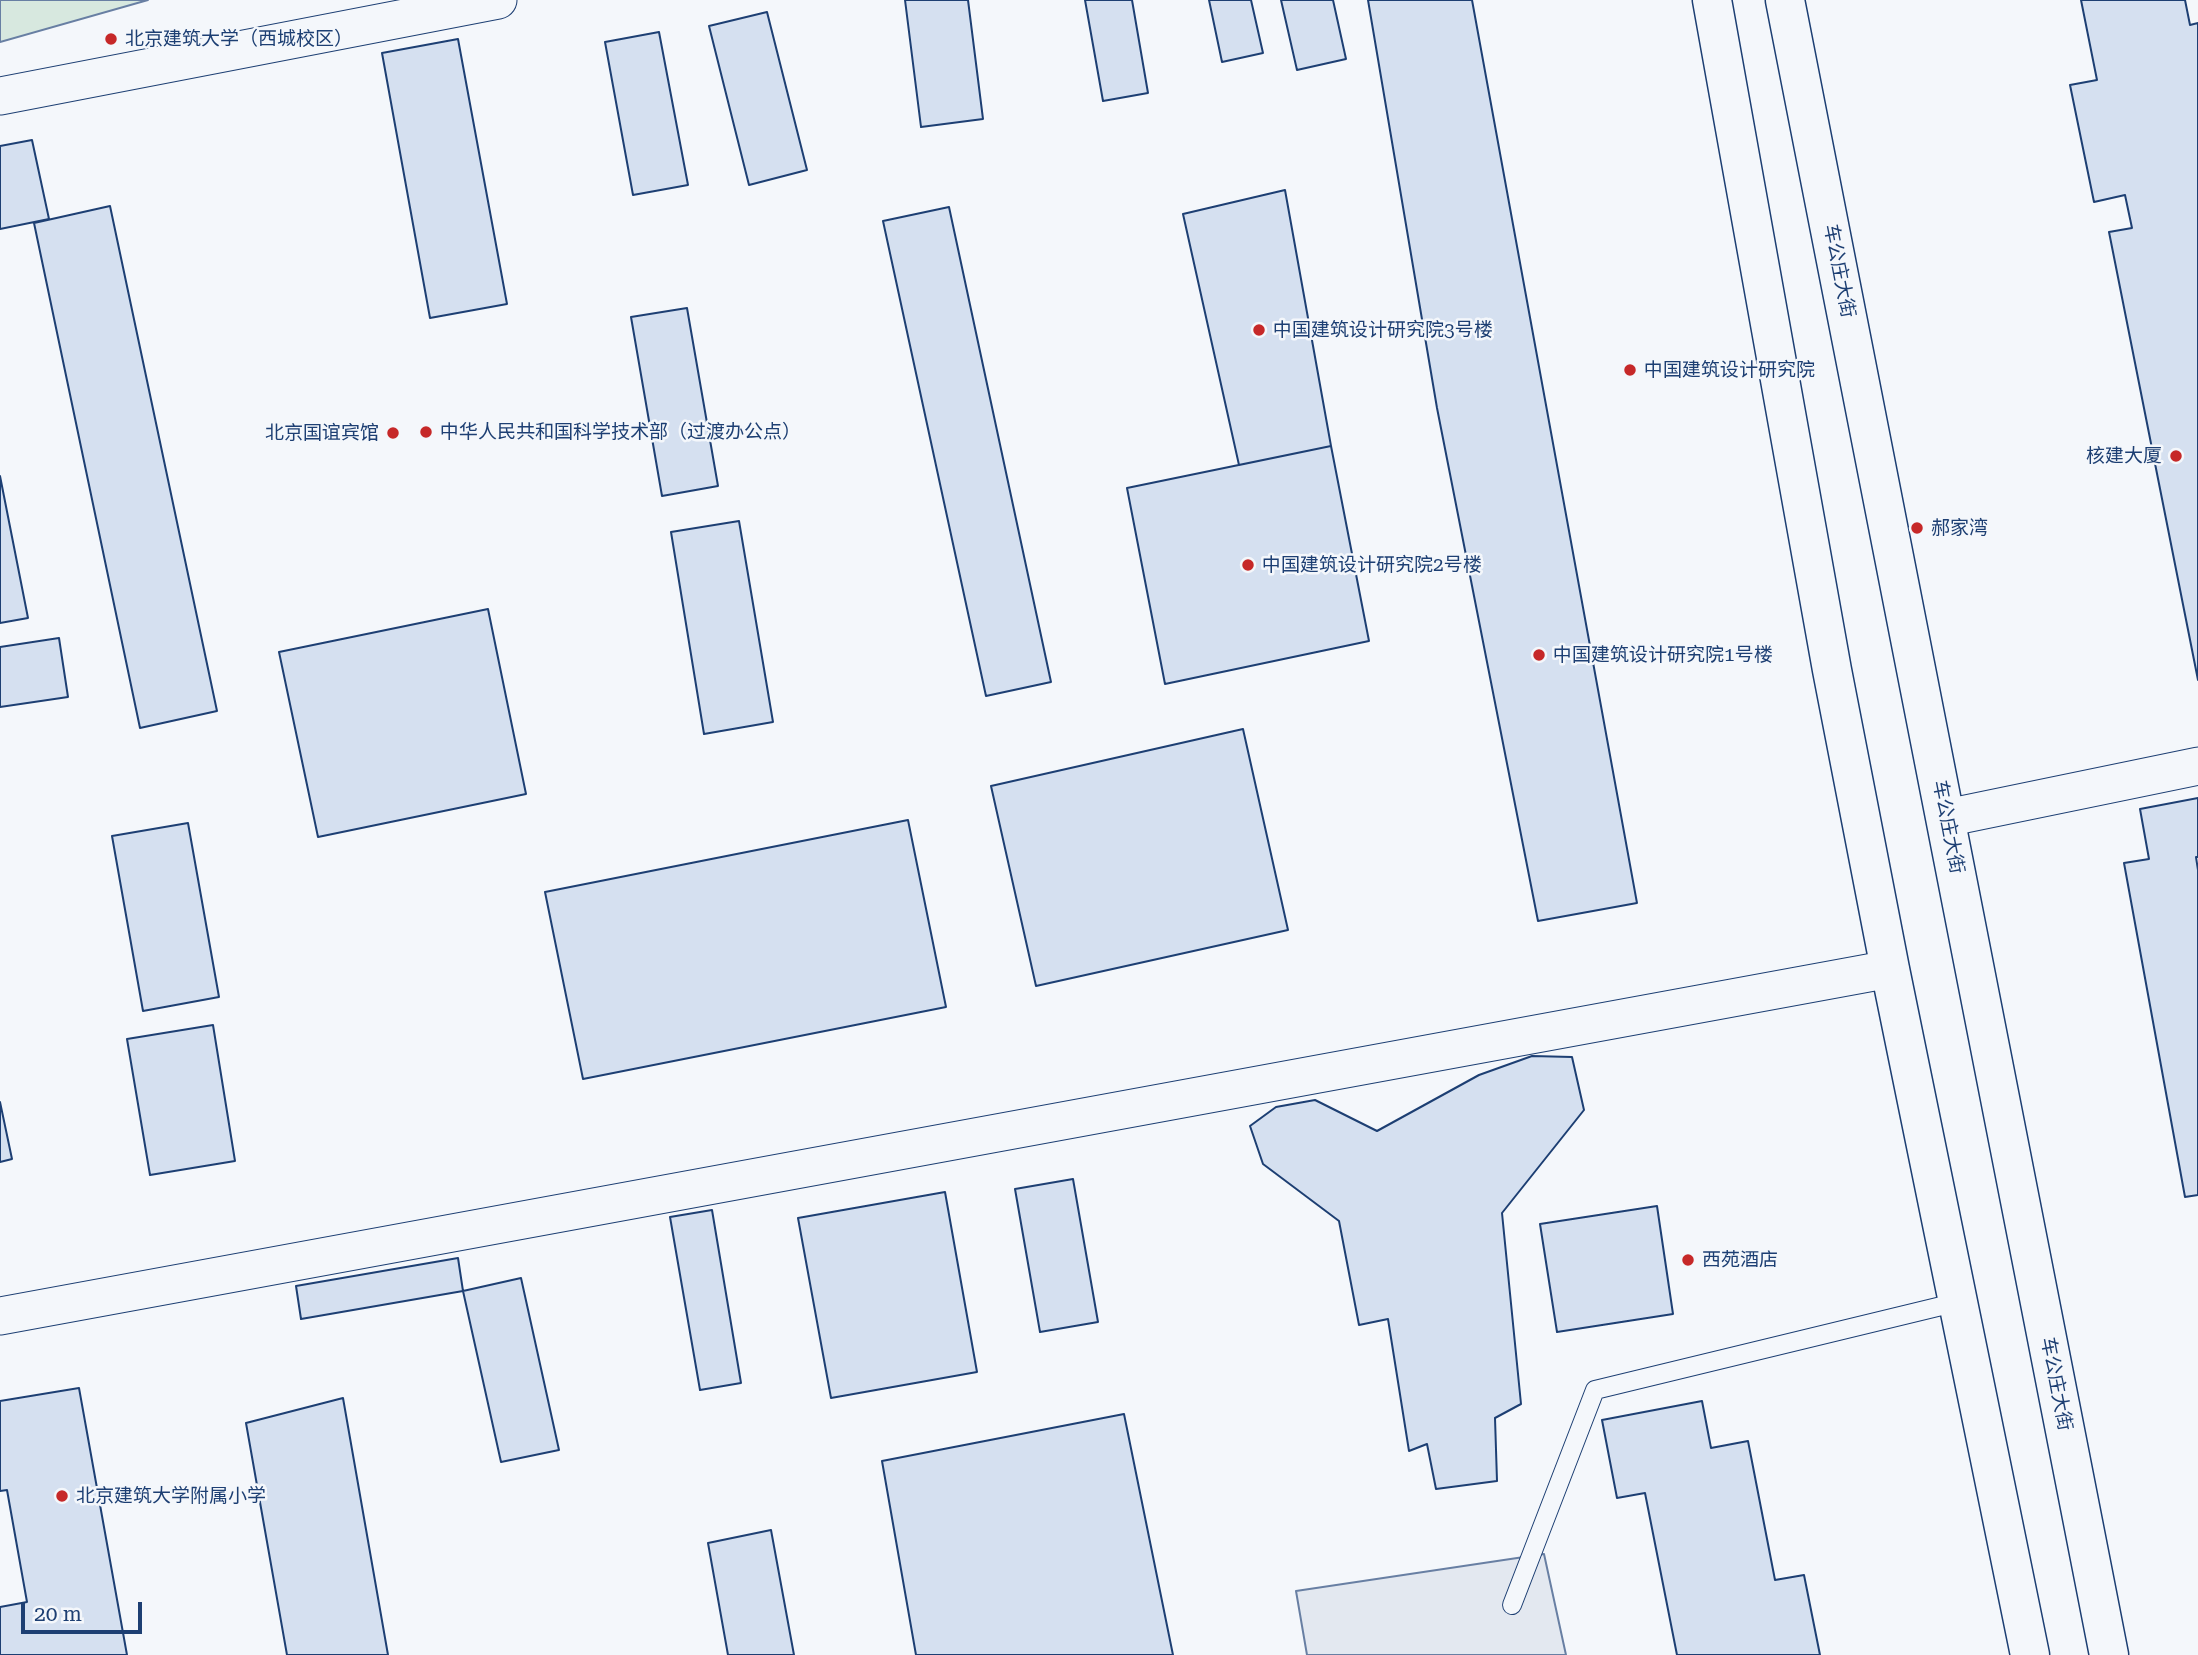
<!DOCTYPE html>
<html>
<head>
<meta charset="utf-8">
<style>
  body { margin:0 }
  #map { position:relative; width:2198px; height:1655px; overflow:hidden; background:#f4f7fb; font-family:"Roboto Serif",serif }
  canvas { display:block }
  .scale { position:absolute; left:21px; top:1602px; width:121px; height:32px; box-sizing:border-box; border:4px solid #1d3f73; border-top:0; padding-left:9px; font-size:21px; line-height:24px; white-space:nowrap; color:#1d3f73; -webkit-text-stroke:5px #f4f7fb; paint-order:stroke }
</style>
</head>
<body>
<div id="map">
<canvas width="2198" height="1655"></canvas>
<div class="scale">20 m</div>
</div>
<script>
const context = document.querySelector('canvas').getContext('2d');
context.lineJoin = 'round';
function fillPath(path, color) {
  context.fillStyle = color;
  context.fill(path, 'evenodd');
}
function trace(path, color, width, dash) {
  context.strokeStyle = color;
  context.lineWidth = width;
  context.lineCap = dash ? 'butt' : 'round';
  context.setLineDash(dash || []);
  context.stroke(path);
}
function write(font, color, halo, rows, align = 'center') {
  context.font = font + ' "Roboto Serif","Noto Sans SC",serif';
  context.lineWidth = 5;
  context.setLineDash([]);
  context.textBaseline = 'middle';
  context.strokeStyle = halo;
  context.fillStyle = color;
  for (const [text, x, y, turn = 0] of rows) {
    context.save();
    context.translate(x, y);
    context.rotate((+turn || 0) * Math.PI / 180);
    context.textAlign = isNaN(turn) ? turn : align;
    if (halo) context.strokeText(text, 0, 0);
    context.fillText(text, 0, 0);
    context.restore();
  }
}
const green = new Path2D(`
  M0 0H148L0 42Z`);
const parking = new Path2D(`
  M1544 1554 1566 1655H1307L1296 1591Z`);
const building = new Path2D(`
  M905 0H968L983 119 921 127Z
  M1085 0H1132L1148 93 1103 101Z
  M1209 0H1251L1263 53 1222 62Z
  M1281 0H1333L1346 59 1297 70Z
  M1368 0H1472L1637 903 1538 921 1437 408Z
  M2081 0H2185L2190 25 2198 23V680L2109 232 2132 228 2125 195 2094 202 2070 85 2097 80Z
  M767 12 807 170 749 185 709 26Z
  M659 32 688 185 633 195 605 42Z
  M458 39 507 304 430 318 382 53Z
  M32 140 49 219 0 229V146Z
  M1285 190 1331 446 1239 465 1183 214Z
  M110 206 217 711 140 728 34 223Z
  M949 207 1051 682 986 696 883 221Z
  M687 308 718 486 662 496 631 317Z
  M1331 446 1369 641 1165 684 1127 488Z
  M0 476 28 618 0 623Z
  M739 521 773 722 704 734 671 532Z
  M488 609 526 794 318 837 279 652Z
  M59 638 68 697 0 707V647Z
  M1243 729 1288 930 1036 986 991 786Z
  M2198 798V857H2196L2198 870V1195L2185 1197 2124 863 2149 859 2140 809Z
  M908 820 946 1007 583 1079 545 892Z
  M188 823 219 997 143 1011 112 836Z
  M213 1025 235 1161 150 1175 127 1039Z
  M1532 1056 1572 1057 1584 1110 1502 1213 1521 1404 1495 1418 1497 1481 1436 1489 1427 1444 1409 1451 1388 1319 1359 1325 1339 1221 1263 1164 1250 1126 1276 1107 1315 1100 1377 1131 1479 1075Z
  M0 1102 12 1159 0 1162Z
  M1073 1179 1098 1322 1040 1332 1015 1189Z
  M945 1192 977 1372 831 1398 798 1218Z
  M1657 1206 1673 1314 1557 1332 1540 1224Z
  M712 1210 741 1383 700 1390 670 1217Z
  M458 1258 463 1291 301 1319 296 1286Z
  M521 1278 559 1450 501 1462 463 1291Z
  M79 1388 127 1655H0V1607L27 1602 7 1490 0 1491V1401Z
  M343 1398 388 1655H287L246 1423Z
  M1702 1401 1711 1448 1748 1441 1775 1580 1804 1575 1820 1655H1677L1645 1493 1617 1498 1602 1420Z
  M1124 1414 1173 1655H916L882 1461Z
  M771 1530 794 1655H728L708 1543Z`);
const service = new Path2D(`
  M1512 1605 1595 1390 1958 1302`);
const minor = new Path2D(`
  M0 96 498 0
  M1946 818 2198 766
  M0 1316 1890 969`);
const primary = new Path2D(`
  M1712 0 1832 670 1890 969 2030 1655
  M1785 0 2109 1655`);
const markers = [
  [111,39,7,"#c62828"],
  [1259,330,7,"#c62828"],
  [1630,370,7,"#c62828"],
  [426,432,7,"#c62828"],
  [393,433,7,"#c62828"],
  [2176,456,7,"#c62828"],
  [1917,528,7,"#c62828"],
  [1248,565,7,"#c62828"],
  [1539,655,7,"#c62828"],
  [1688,1260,7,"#c62828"],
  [62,1496,7,"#c62828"]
];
const poiNames = [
  ["北京建筑大学（西城校区）",125,39],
  ["中国建筑设计研究院3号楼",1273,330],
  ["中国建筑设计研究院",1644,370],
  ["中华人民共和国科学技术部（过渡办公点）",440,432],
  ["北京国谊宾馆",379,433,"right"],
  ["核建大厦",2162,456,"right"],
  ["郝家湾",1931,528],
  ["中国建筑设计研究院2号楼",1262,565],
  ["中国建筑设计研究院1号楼",1553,655],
  ["西苑酒店",1702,1260],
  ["北京建筑大学附属小学",76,1496]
];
const streetNames = [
  ["车公庄大街",1839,271,79],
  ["车公庄大街",1948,827,79],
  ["车公庄大街",2056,1384,79]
];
fillPath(green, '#d7e8df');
trace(green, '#687fa3', 2);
fillPath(parking, '#e3e8f0');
trace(parking, '#687fa3', 2);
fillPath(building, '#d5e0f0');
trace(building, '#1d3f73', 2);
trace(service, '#1d3f73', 20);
trace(minor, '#1d3f73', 39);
trace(primary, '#1d3f73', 41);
trace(service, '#f4f7fb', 18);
trace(minor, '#f4f7fb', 37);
trace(primary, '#f4f7fb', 38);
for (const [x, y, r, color] of markers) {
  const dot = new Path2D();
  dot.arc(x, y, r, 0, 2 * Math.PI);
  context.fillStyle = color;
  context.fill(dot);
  trace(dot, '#f4f7fb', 2.5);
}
write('19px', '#1d3f73', '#f4f7fb', poiNames, 'left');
write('19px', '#1d3f73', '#f4f7fb', streetNames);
</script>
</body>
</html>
